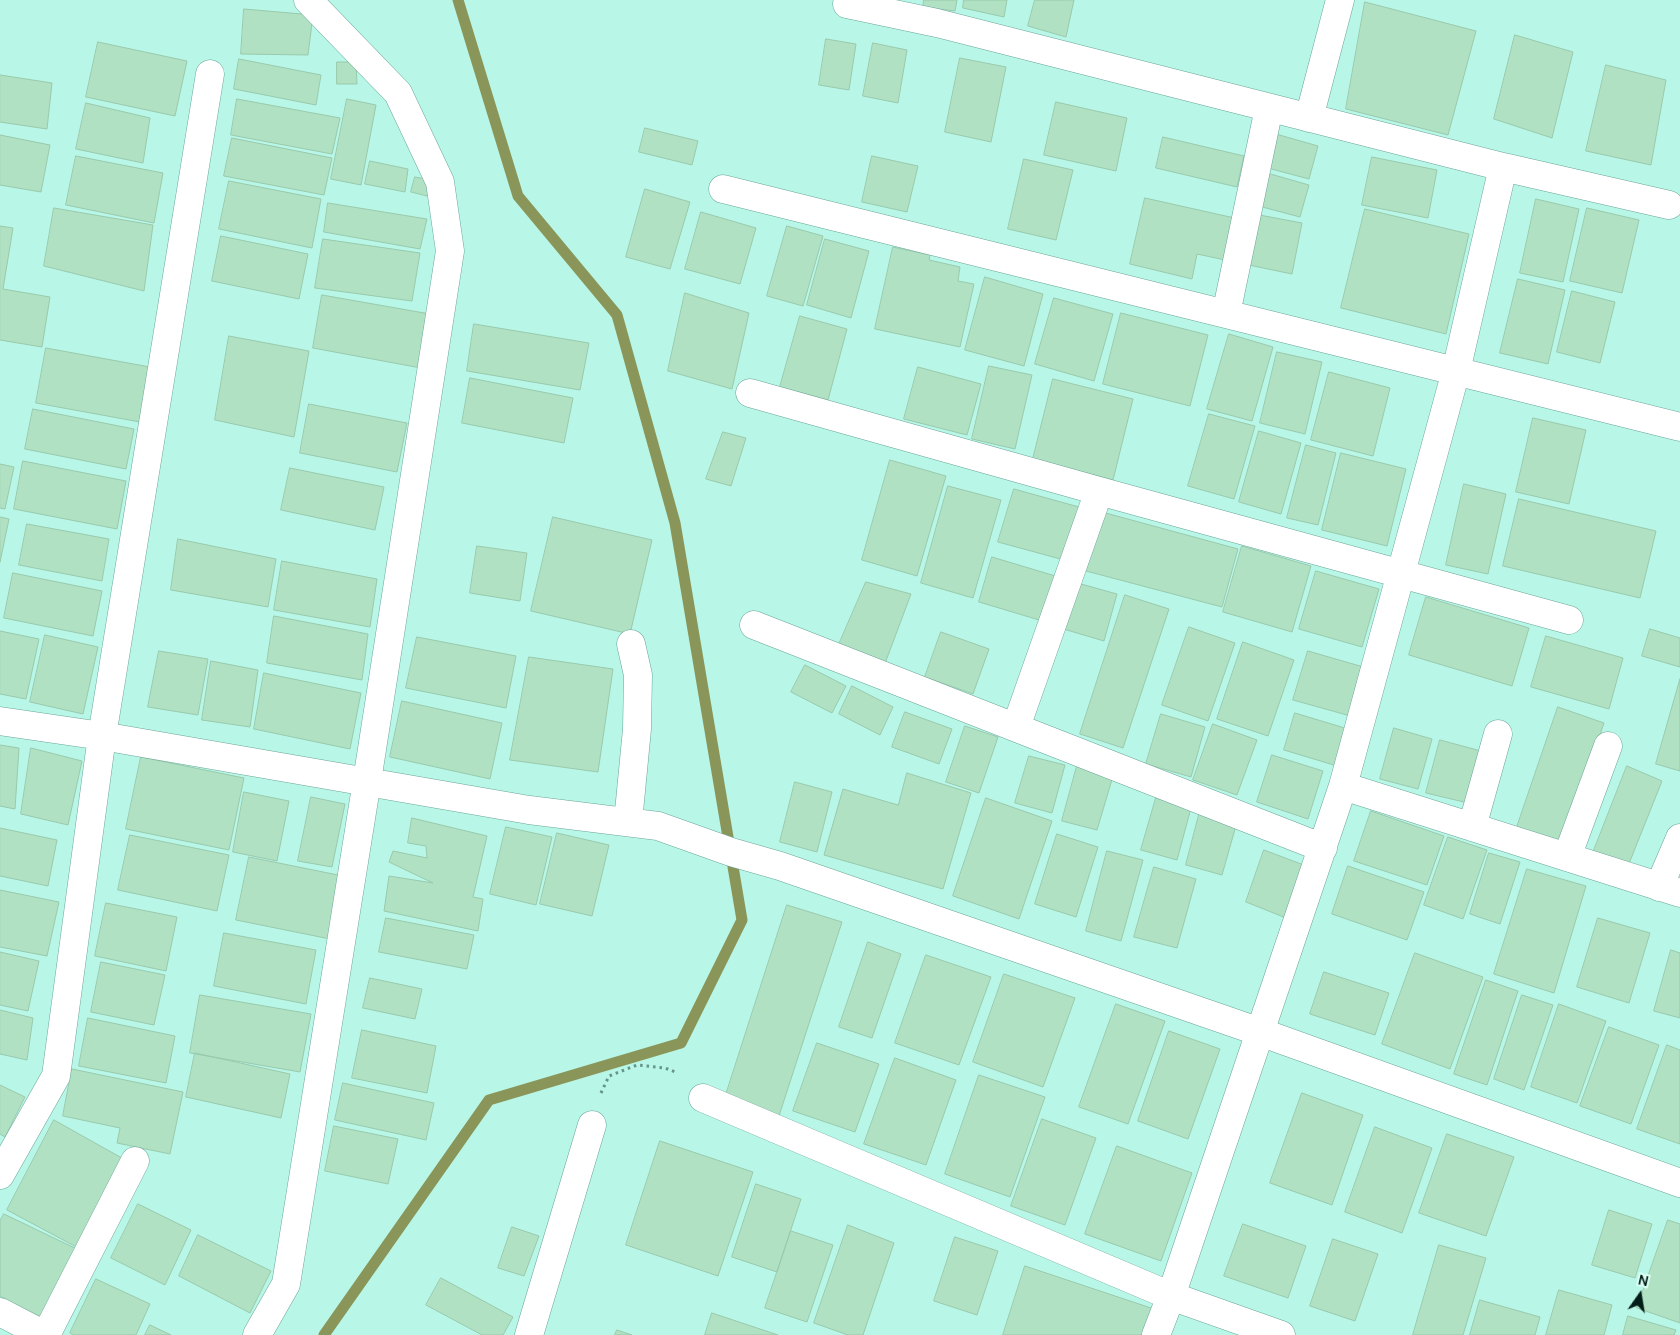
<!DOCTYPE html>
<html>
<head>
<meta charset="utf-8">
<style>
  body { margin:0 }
  #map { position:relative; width:1680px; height:1335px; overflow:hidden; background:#b8f6e7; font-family:Manrope,sans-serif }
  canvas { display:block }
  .north { position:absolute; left:1615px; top:1270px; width:50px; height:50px; -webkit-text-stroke:4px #d9fef4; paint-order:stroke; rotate:13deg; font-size:14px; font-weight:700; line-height:20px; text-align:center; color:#041d18 }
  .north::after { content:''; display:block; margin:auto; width:18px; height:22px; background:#041d18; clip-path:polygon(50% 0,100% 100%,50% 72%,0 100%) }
</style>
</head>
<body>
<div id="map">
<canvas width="1680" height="1335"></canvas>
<div class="north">N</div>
</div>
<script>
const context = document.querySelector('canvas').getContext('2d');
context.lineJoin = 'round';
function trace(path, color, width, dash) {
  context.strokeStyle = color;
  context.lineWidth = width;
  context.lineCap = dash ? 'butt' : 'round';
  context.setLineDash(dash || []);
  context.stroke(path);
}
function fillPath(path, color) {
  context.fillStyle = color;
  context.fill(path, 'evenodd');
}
const stream = new Path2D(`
  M324 1335 489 1100 681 1043 742 920 675 523 617 315 518 196 458 0`);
const building = new Path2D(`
  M924 0H957L955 11 923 7Z
  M964 0H1007L1004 17 963 8Z
  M1035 0H1074L1066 37 1028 26Z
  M1365 2 1476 31 1448 135 1346 109Z
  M244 9 313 15 308 55 241 54Z
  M1515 35 1573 52 1552 138 1494 119Z
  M826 39 856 44 849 90 819 85Z
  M98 42 187 61 175 116 86 97Z
  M873 43 907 50 898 103 863 96Z
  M960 58 1006 67 991 142 945 132Z
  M239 59 321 75 316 105 234 89Z
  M337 62H356L357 84H337Z
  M1606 65 1666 80 1651 165 1586 151Z
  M0 75 52 83 47 129 0 122Z
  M237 99 340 118 332 154 231 135Z
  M347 99 376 105 361 185 331 179Z
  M1056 102 1127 118 1116 171 1044 155Z
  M86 103 150 118 143 163 76 149Z
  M645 128 698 141 692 165 639 152Z
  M1269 132 1318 146 1309 179 1260 166Z
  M0 135 50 145 41 192 0 185Z
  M1163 137 1244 156 1237 187 1156 168Z
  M232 138 332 158 324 195 224 176Z
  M76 156 163 173 154 223 66 205Z
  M872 156 918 166 907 212 862 202Z
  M1372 157 1437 170 1428 218 1362 205Z
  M1024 159 1073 170 1056 240 1008 229Z
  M370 161 408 169 405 192 365 184Z
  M1260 171 1309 185 1300 217 1251 204Z
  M415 177 431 180 427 196 411 192Z
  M229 181 321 199 312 248 219 229Z
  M645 189 690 202 670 269 626 257Z
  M1145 198 1239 219 1230 261 1197 254 1192 279 1130 264Z
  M1536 199 1579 209 1563 282 1520 273Z
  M328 203 427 219 420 249 324 232Z
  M54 208 153 225 144 291 44 266Z
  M1587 208 1639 220 1622 293 1570 281Z
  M1365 209 1469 234 1446 334 1341 308Z
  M701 212 756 228 740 284 685 269Z
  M1254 214 1302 223 1292 274 1244 264Z
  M0 226 13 228 3 289 50 297 42 347 0 340Z
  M787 226 823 236 803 306 767 296Z
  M221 236 308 254 299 299 212 281Z
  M323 239 420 253 412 301 315 288Z
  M825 239 869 251 851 318 807 305Z
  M893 247 930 255 929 260 960 267 958 281 974 284 960 347 875 329Z
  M985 277 1043 294 1024 366 965 350Z
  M1518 279 1565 290 1548 364 1500 353Z
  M1572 291 1615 302 1600 363 1557 352Z
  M685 293 749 313 732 389 668 371Z
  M322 295 430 314 421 368 313 348Z
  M1054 298 1113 314 1094 381 1035 364Z
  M1121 313 1208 335 1190 406 1103 384Z
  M800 316 847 329 828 400 780 387Z
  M474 324 589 343 580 390 467 371Z
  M1229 334 1273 347 1252 421 1207 409Z
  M229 336 309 351 294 437 215 420Z
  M46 348 150 367 140 422 36 403Z
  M1277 352 1322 362 1305 434 1260 423Z
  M989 366 1032 375 1015 449 972 439Z
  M918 367 981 384 967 435 904 419Z
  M1329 372 1390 388 1373 456 1311 440Z
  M470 378 573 398 564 443 462 423Z
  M1053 379 1133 399 1113 480 1033 459Z
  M309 404 407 423 397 472 300 453Z
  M33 409 134 429 126 469 25 449Z
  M1209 414 1255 426 1234 499 1188 486Z
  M1533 418 1586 430 1569 504 1516 492Z
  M1259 431 1301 443 1281 514 1239 502Z
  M723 432 746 438 731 486 706 479Z
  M1306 445 1336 453 1318 525 1287 518Z
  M1341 453 1406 469 1387 546 1322 530Z
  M890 460 946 476 917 576 862 560Z
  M23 461 126 481 117 529 14 509Z
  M0 464 14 467 5 509 0 508Z
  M290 468 384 487 375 530 281 510Z
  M1464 484 1506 494 1488 574 1446 565Z
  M948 486 1001 500 973 598 921 583Z
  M1014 489 1079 507 1064 560 998 542Z
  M1519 499 1656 531 1640 598 1503 566Z
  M1102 512 1238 549 1222 607 1086 571Z
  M0 517 9 519 0 562Z
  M553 517 652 540 630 634 531 611Z
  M27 524 109 539 102 581 19 565Z
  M178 539 276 559 268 607 171 590Z
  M477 546 527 553 520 601 470 593Z
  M1242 546 1311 566 1292 632 1223 612Z
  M992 557 1062 578 1049 623 979 602Z
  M282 561 377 579 370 627 274 610Z
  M1316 571 1379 589 1362 647 1299 629Z
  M13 573 102 591 93 636 4 618Z
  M866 582 911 594 884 666 837 649Z
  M1074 582 1117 594 1104 641 1060 628Z
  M1125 595 1169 609 1123 748 1080 734Z
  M1426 597 1529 628 1512 686 1409 655Z
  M274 616 368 634 362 680 267 663Z
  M1189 627 1235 643 1208 721 1162 705Z
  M1650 629 1680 638V667L1642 656Z
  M0 631 39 639 26 699 0 694Z
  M941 632 989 649 973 694 925 677Z
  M45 635 98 647 83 714 30 702Z
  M1546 636 1623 658 1609 709 1531 687Z
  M417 637 516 656 506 708 406 688Z
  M1243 642 1294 660 1268 736 1217 719Z
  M159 651 208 659 198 715 148 707Z
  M1308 651 1367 668 1354 717 1293 700Z
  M529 657 613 669 598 772 510 760Z
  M211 661 258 670 250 727 202 720Z
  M805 665 846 686 832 713 791 692Z
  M264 673 361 693 350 749 254 729Z
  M1680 679V771L1656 764Z
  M852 686 893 707 880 735 839 714Z
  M402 701 502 723 490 779 390 757Z
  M1558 707 1604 723 1562 845 1516 830Z
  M905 712 952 729 939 764 892 747Z
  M1295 713 1348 729 1337 766 1284 750Z
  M1161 714 1205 727 1191 777 1146 764Z
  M1213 724 1257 740 1237 795 1193 780Z
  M965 726 998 737 979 793 946 782Z
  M1394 728 1432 739 1418 789 1380 779Z
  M1440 740 1481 751 1468 803 1426 793Z
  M0 745 19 748 15 809 0 806Z
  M31 748 82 761 68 825 21 814Z
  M1272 755 1323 771 1308 819 1257 802Z
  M1029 756 1065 765 1052 813 1015 803Z
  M141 757 244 778 229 850 126 829Z
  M1077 766 1113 776 1097 830 1062 821Z
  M1627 766 1662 781 1626 871 1591 858Z
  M907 773 971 793 943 889 824 855 843 789 898 805Z
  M795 782 832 792 817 852 780 842Z
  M244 792 289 801 277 861 233 852Z
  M311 797 345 804 332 867 298 861Z
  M986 798 1052 821 1019 919 953 896Z
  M1156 798 1191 808 1177 860 1141 850Z
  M1200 811 1237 822 1222 875 1186 865Z
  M1371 811 1444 836 1427 885 1354 861Z
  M412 818 487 836 473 897 483 899 478 931 384 911 389 876 433 883 389 862 393 851 427 858 426 846 408 843Z
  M506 827 552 837 536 905 490 894Z
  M0 828 57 840 48 886 0 876Z
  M557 833 609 845 592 916 540 904Z
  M1057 834 1098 847 1076 917 1035 904Z
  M130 835 229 855 217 911 118 890Z
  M1448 837 1487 850 1463 919 1424 905Z
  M1264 850 1309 867 1291 920 1246 902Z
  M1107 851 1143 860 1121 941 1086 931Z
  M1489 853 1520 862 1500 924 1470 914Z
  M249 857 343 876 330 939 236 920Z
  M1348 866 1424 892 1407 940 1332 914Z
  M1154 867 1196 879 1177 948 1134 937Z
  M1527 869 1586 886 1554 993 1494 974Z
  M0 890 59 902 47 956 0 947Z
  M106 903 177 917 166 971 95 956Z
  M787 905 842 922 777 1122 723 1104Z
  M386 918 474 935 467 969 379 952Z
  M1598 918 1650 933 1629 1003 1577 987Z
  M224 933 316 950 306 1004 214 986Z
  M868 942 901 954 872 1038 839 1027Z
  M1671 950 1680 953V1018L1654 1011Z
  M0 952 39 961 28 1011 0 1005Z
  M1415 953 1483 977 1450 1069 1382 1044Z
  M926 955 991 977 959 1065 895 1043Z
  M101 962 165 975 154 1025 91 1012Z
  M1324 972 1389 993 1375 1035 1310 1014Z
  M1004 974 1075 998 1043 1087 973 1062Z
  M370 978 422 989 415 1019 363 1008Z
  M1486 980 1518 991 1487 1085 1454 1074Z
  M200 995 311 1014 300 1072 190 1053Z
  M1522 995 1553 1005 1524 1090 1494 1079Z
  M1116 1004 1165 1021 1128 1124 1079 1107Z
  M1559 1004 1606 1021 1577 1103 1531 1087Z
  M0 1010 33 1018 27 1060 0 1054Z
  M88 1018 175 1036 166 1083 79 1066Z
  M1609 1027 1659 1045 1631 1124 1580 1106Z
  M362 1030 436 1046 427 1093 352 1078Z
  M1169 1031 1220 1049 1188 1139 1138 1121Z
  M817 1043 879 1064 855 1132 793 1111Z
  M1667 1045 1680 1050V1144L1637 1129Z
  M195 1053 290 1074 281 1118 186 1097Z
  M895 1058 956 1080 926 1165 864 1144Z
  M72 1069 183 1092 170 1154 117 1143 120 1128 63 1116Z
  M979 1075 1045 1097 1010 1197 945 1174Z
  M343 1083 434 1103 426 1140 335 1120Z
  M0 1085 25 1097 5 1137 0 1134Z
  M1302 1093 1363 1115 1332 1205 1270 1183Z
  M1042 1119 1096 1138 1065 1225 1011 1206Z
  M54 1120 129 1162 82 1250 7 1210Z
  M334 1126 398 1139 388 1184 325 1171Z
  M1375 1127 1432 1148 1402 1233 1345 1212Z
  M1447 1134 1514 1157 1486 1236 1419 1213Z
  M660 1141 753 1172 718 1276 626 1245Z
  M1117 1146 1192 1173 1161 1261 1085 1234Z
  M756 1184 801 1199 777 1272 732 1257Z
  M138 1204 191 1230 165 1285 111 1258Z
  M1609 1210 1652 1224 1635 1278 1592 1265Z
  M4 1214 83 1252 47 1320 0 1296V1221Z
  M1668 1220 1680 1224V1323L1637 1308Z
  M1243 1224 1306 1246 1288 1298 1224 1276Z
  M848 1225 894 1243 863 1335H848L814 1323Z
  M512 1227 539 1236 524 1276 498 1268Z
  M791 1231 833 1245 807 1322 765 1308Z
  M198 1235 271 1271 250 1313 179 1276Z
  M955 1237 998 1251 977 1315 934 1301Z
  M1333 1239 1378 1254 1355 1321 1310 1306Z
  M1439 1245 1486 1258 1463 1335H1413Z
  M1025 1266 1154 1309 1145 1335H1003Z
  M441 1278 513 1317 503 1335H482L426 1305Z
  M96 1279 150 1304 136 1335H73L70 1333Z
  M1559 1290 1612 1305 1604 1335H1546Z
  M1480 1300 1540 1317 1535 1335H1470Z
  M712 1313 778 1335H705Z
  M1628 1316 1676 1330 1674 1335H1623Z
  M150 1325 171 1335H145Z
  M617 1330 632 1335H615Z`);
const path = new Path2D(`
  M601 1093 609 1076 637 1065 665 1068 678 1073`);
const street = new Path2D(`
  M847 4 937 23 1503 167 1669 205
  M1309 118 1340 0
  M723 189 1680 427
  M1226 314 1269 108
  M750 393 1099 491 1569 620
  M754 625 1323 848
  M0 721 102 736 529 810 658 826 731 852 780 866 1260 1032 1680 1183
  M1016 727 1099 491
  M1343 786 1680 893
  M628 822 637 729 638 675 631 644
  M1472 827 1498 734
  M1567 857 1608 746
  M1659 887 1680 838
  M703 1098 1171 1296 1281 1335
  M0 1175 56 1076 102 736 210 74
  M0 1312 44 1335
  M46 1335 135 1161
  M257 1335 286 1284 367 781 450 251 440 182 398 93 308 0
  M529 1335 592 1125
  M1156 1335 1171 1296 1343 786 1456 371 1503 167`);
trace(stream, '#8a9659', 11);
fillPath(building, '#b0e1c2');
trace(building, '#99c9ac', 1);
trace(street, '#6ba698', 29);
trace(path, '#67948a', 3, [2.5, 4]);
trace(street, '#fff', 28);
</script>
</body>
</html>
